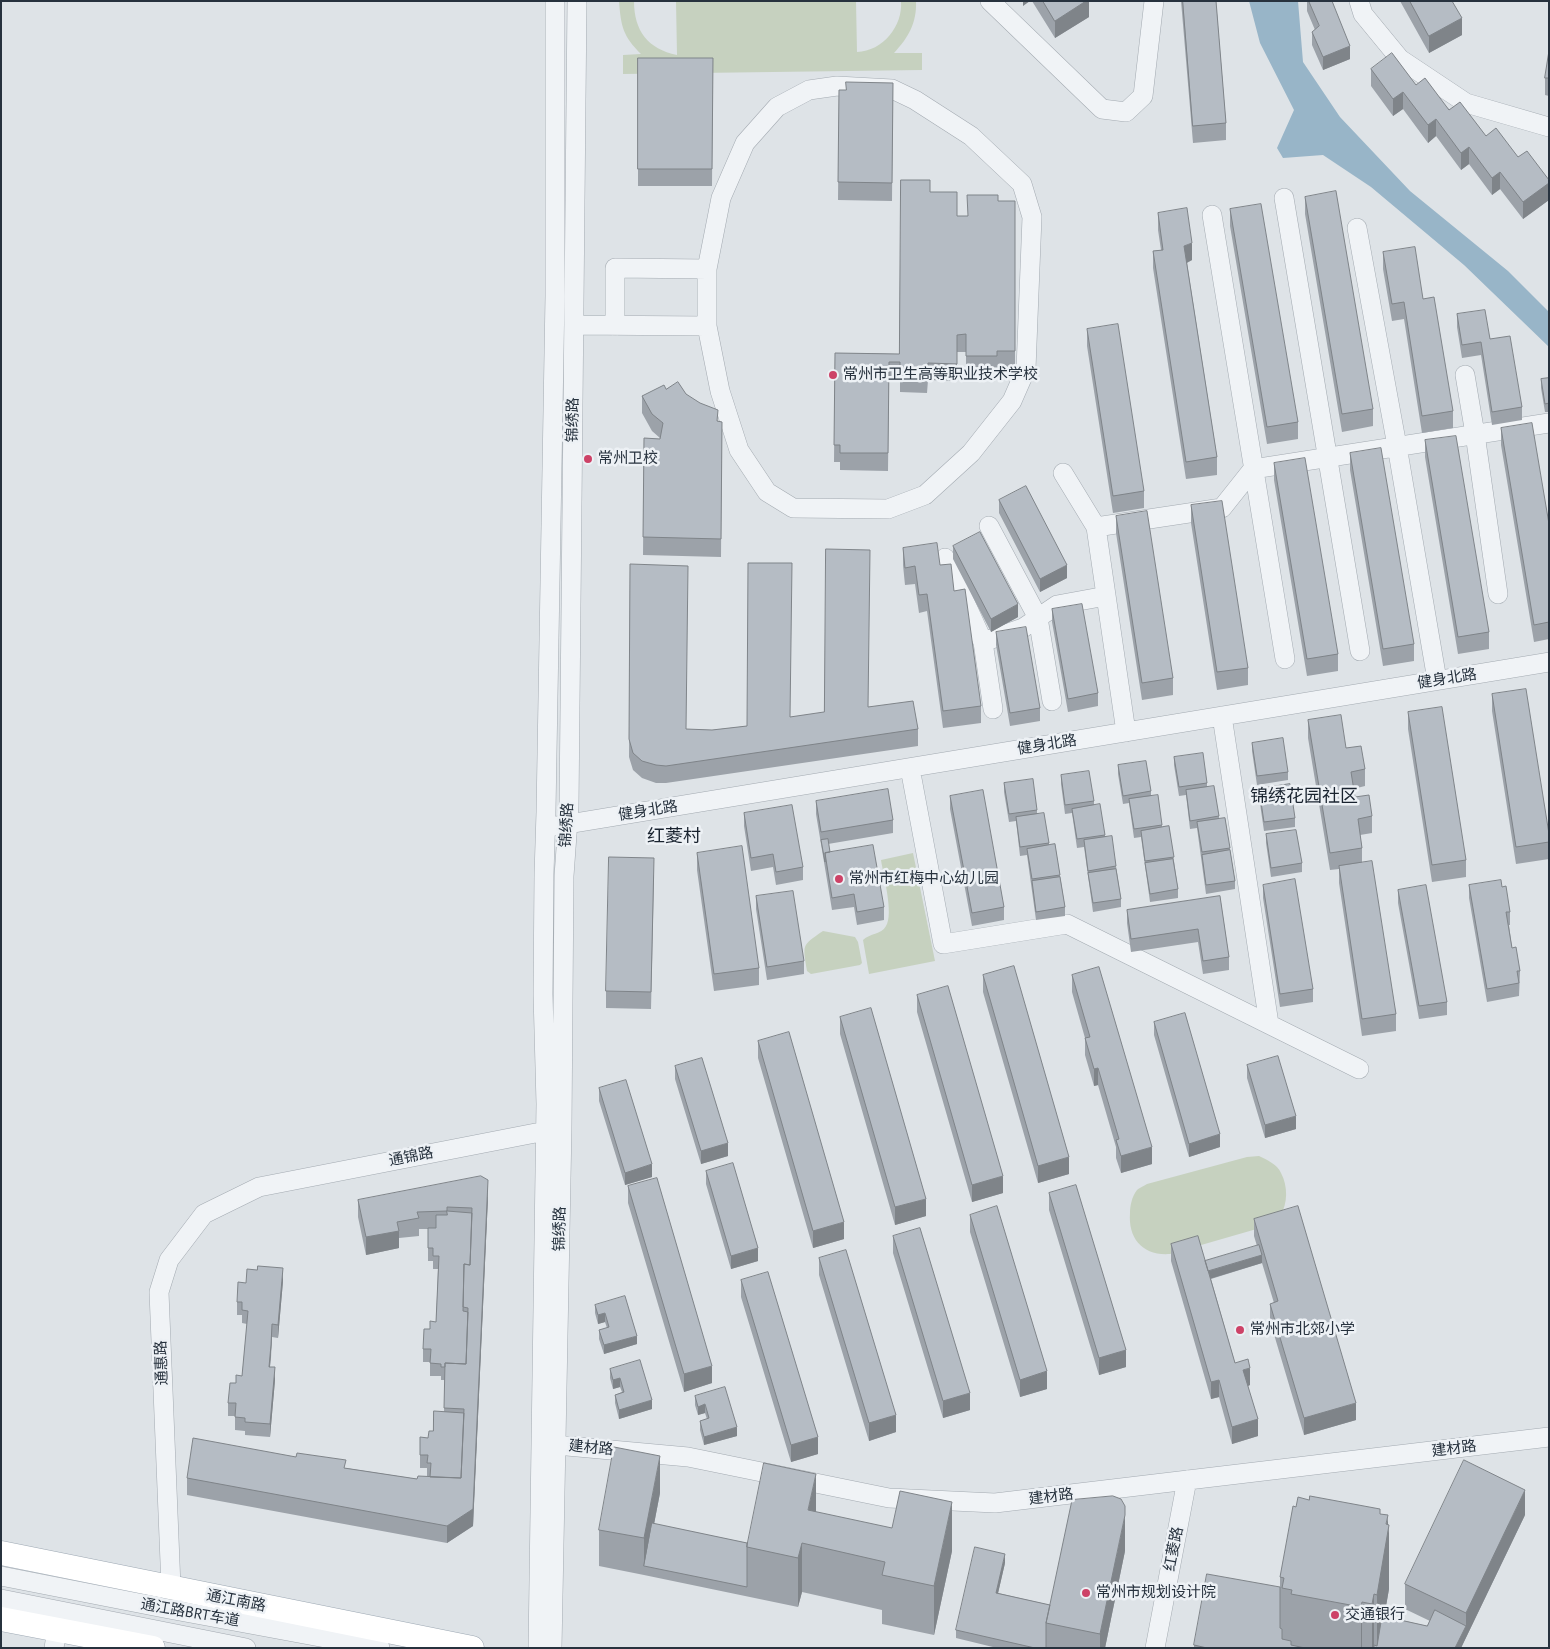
<!DOCTYPE html>
<html>
<head>
<meta charset="utf-8">
<style>
  body { margin:0 }
  #map { position:relative; width:1550px; height:1649px; overflow:hidden; background:#dee3e7; font-family:"PT Sans",sans-serif }
  canvas { display:block }
  .frame { position:absolute; inset:0; border:2px solid #27323e; pointer-events:none }
</style>
</head>
<body>
<div id="map">
<canvas width="1550" height="1649"></canvas>
<div class="frame"></div>
</div>
<script>
const context = document.querySelector('canvas').getContext('2d');
context.lineJoin = 'round';
function fillPath(path, color) {
  context.fillStyle = color;
  context.fill(path, 'evenodd');
}
function trace(path, color, width, dash) {
  context.strokeStyle = color;
  context.lineWidth = width;
  context.lineCap = dash ? 'butt' : 'round';
  context.setLineDash(dash || []);
  context.stroke(path);
}
function write(font, color, halo, rows, align = 'center') {
  context.font = font + ' "PT Sans","Noto Sans SC",sans-serif';
  context.lineWidth = 5;
  context.setLineDash([]);
  context.textBaseline = 'middle';
  context.strokeStyle = halo;
  context.fillStyle = color;
  for (const [text, x, y, turn = 0] of rows) {
    context.save();
    context.translate(x, y);
    context.rotate((+turn || 0) * Math.PI / 180);
    context.textAlign = isNaN(turn) ? turn : align;
    if (halo) context.strokeText(text, 0, 0);
    context.fillText(text, 0, 0);
    context.restore();
  }
}
const green = new Path2D(`
  M619 1H634C634 31 648 49 677 55L676 1H856L857 52C883 51 903 26 901 1H916C917 23 908 38 894 53H922V70L623 74V55L641 54C623 36 621 27 619 1Z
  M913 853 935 961 869 974 863 940C870 933 881 935 886 926 894 914 883 874 881 860Z
  M823 931 855 937 858 942 862 963 860 965 811 974 807 971C803 944 801 946 823 931Z
  M1259 1156C1267 1160 1277 1164 1281 1173 1288 1186 1288 1204 1280 1216 1277 1220 1271 1223 1267 1226L1170 1254C1143 1256 1128 1239 1130 1213 1130 1206 1132 1196 1137 1190 1139 1188 1144 1186 1147 1184L1247 1157Z`);
const water = new Path2D(`
  M1249 1H1298L1303 62 1340 117 1410 191 1508 271 1549 312V347L1464 265 1371 187 1323 155 1283 158 1277 148 1294 110 1260 43Z`);
const minor = new Path2D(`
  M990 1 1102 109 1126 112 1143 96 1154 1
  M1359 1 1363 14 1400 59 1466 103 1549 127
  M1284 198 1360 651
  M1212 215 1285 659
  M1357 228 1397 446 1437 680
  M574 325 707 326V269L615 268V326
  M707 326 720 391 739 450 767 492 793 508 888 509 925 495 971 453 1012 401 1026 369 1032 217 1022 184 971 136 915 100 892 89 837 86 809 90 777 107 745 143 721 198 707 269
  M1465 375 1475 434 1498 594
  M1063 473 1096 527 1126 732
  M989 526 1038 618 1052 701
  M1096 527 1222 508 1253 469 1549 423
  M945 558 983 642 993 709
  M983 642 1023 628 1057 605 1106 596
  M1222 716 1269 1024
  M910 768 943 944 1067 924 1359 1069
  M556 826 1549 662
  M556 1445 688 1457 889 1498 995 1503 1549 1437
  M1 1576 169 1609 380 1648
  M171 1587 159 1292 169 1260 204 1214 259 1187 556 1129
  M1 1599 246 1648
  M54 1648 57 1629
  M538 1648 546 1104 543 994 544 874 546 812 555 296V1
  M552 1648 562 1127 564 876 569 807 577 1
  M1155 1648 1187 1480`);
const major = new Path2D(`
  M1 1553 472 1648
  M1 1619 153 1648`);
const wall = new Path2D(`
  M1032 1H1089V17L1055 38Z
  M1181 1H1216L1226 123V140L1193 143Z
  M1307 1H1332L1350 59 1323 70 1312 45V32L1315 30 1307 11Z
  M1400 1H1452L1462 35 1429 53Z
  M1549 51V96L1545 95V78Z
  M638 58H713L712 186H638Z
  M1371 69 1416 85 1486 136 1518 157 1549 180V200L1523 219 1500 189 1492 195 1469 164 1461 170 1436 136 1428 143 1403 109 1393 116 1371 86Z
  M893 83 892 201 838 200 839 90H846Z
  M930 192 957 216H967L998 201H1015V368H997V374H966V352H957V381L928 380 927 393 900 392V380L889 379 888 471 840 470V462H834L835 353 899 354Z
  M1305 197 1373 409V426L1342 432 1305 214Z
  M1230 209 1298 422V439L1267 444 1230 226Z
  M1158 213 1192 260 1187 263 1217 457V475L1186 479 1153 268V251L1161 250 1158 230Z
  M1383 252 1453 411V428L1422 433 1404 319 1392 321 1383 269Z
  M1457 314 1490 339 1522 407V420L1492 425 1481 355 1462 358 1457 327Z
  M1087 329 1144 491V508L1113 513 1087 346Z
  M1549 378V412H1545L1541 388V379Z
  M666 389 686 394 718 421 722 422 721 557 643 555 644 438 660 439V438L652 431 642 413V396Z
  M1501 428 1549 524V639L1534 642 1501 445Z
  M1425 440 1489 632V649L1458 654 1425 457Z
  M1350 453 1414 644V661L1383 666 1350 470Z
  M1274 463 1338 654V671L1307 676 1274 480Z
  M999 500 1067 578 1040 592 999 513Z
  M1191 505 1248 668V685L1217 690 1191 523Z
  M1116 516 1173 678V695L1142 700 1116 533Z
  M953 546 1018 617 991 632 953 559Z
  M903 548 940 565 954 591 981 706V723L943 728 927 611 919 613 915 584 905 585 903 565Z
  M630 564 686 729 712 730 747 726 791 717 868 707 918 729V746L666 783H656L642 778 633 770 629 757Z
  M1052 609 1098 693V706L1068 712 1052 622Z
  M996 632 1040 708V721L1010 726 996 645Z
  M1492 694 1549 834V859L1516 864 1492 711Z
  M1408 712 1466 860V877L1432 882 1408 729Z
  M1308 720 1346 748 1365 769V786L1353 789 1355 797 1372 816V833L1360 835 1362 848V863L1396 1014V1031L1362 1036 1339 883V869L1330 870 1308 738Z
  M1252 743 1288 772V780L1257 785 1252 751Z
  M1174 757 1207 783V787L1219 816V819L1225 818 1235 881V889L1206 894 1197 828 1190 829 1186 795 1179 796 1174 765Z
  M1118 765 1151 791V796L1162 825V827L1169 826 1178 889V898L1150 902 1141 837 1134 838 1129 803 1123 804 1118 774Z
  M1061 775 1094 801V806L1105 835V837L1116 866 1121 899V907L1093 912 1084 847 1077 848 1072 813 1065 814 1061 784Z
  M1004 783 1037 810V814L1049 843V845L1055 844 1065 907V916L1036 920 1027 855 1020 856 1016 821 1009 822 1004 792Z
  M1259 789 1295 818V827L1264 831 1259 797Z
  M950 796 1004 907V920L972 926 950 809Z
  M816 801 893 820V833L828 844 830 852 884 907V920L857 925 854 907 832 910 816 814Z
  M744 813 803 867V880L776 885 773 867 751 871 744 826Z
  M1266 834 1302 863V872L1271 877 1266 843Z
  M697 853 759 968V985L714 991 697 870Z
  M654 875 651 1009 606 1008V991Z
  M1263 885 1313 989V1002L1280 1007 1263 898Z
  M1469 885 1502 887 1510 912V925H1509L1512 948 1520 971 1519 996 1487 1002 1469 898Z
  M1398 890 1447 1002V1015L1419 1019 1398 903Z
  M756 896 804 961V974L767 980 756 909Z
  M1220 896 1229 957V970L1203 974 1198 942 1131 952 1127 923V910Z
  M983 975 1069 1174 1038 1183 983 992Z
  M1072 975 1152 1164 1121 1173 1116 1158V1147L1098 1085 1094 1086 1085 1055V1038L1072 992Z
  M917 995 1003 1193 972 1202 917 1012Z
  M840 1017 926 1216 895 1225 840 1034Z
  M1154 1022 1220 1147 1189 1157 1154 1035Z
  M758 1041 844 1239 813 1248 758 1058Z
  M1247 1065 1296 1129 1265 1138 1247 1078Z
  M675 1066 728 1156 701 1164 675 1079Z
  M599 1088 652 1177 625 1185 599 1101Z
  M706 1171 758 1261 731 1269 706 1184Z
  M628 1186 712 1383 684 1392 628 1203Z
  M1049 1193 1126 1367 1099 1375 1049 1210Z
  M488 1197 473 1526 447 1543 187 1495V1478L346 1468 417 1479 430 1477V1476H427V1468H420V1455L444 1412 445 1380H441V1376H430V1362H423V1349L430 1329 436 1322 438 1269H433V1261H428V1229H419V1236L399 1238V1248L366 1255 358 1217V1200Z
  M970 1215 1047 1389 1020 1397 970 1232Z
  M1254 1219 1356 1420 1304 1435 1270 1321V1304L1274 1303 1262 1263 1211 1279 1235 1363 1250 1385 1248 1386 1258 1436 1232 1444 1219 1397 1211 1399 1171 1261V1244L1205 1261 1257 1246 1254 1236Z
  M893 1236 970 1410 943 1418 893 1253Z
  M819 1258 896 1432 869 1441 819 1275Z
  M741 1280 818 1454 791 1462 741 1297Z
  M283 1281 278 1338 272 1337 271 1358 270 1367 275 1380 270 1437 245 1435V1431L235 1430V1416H228V1403L236 1383 242 1376 247 1324 242 1323V1315H237V1302Z
  M595 1305 637 1344 604 1354 599 1339V1330L607 1328 605 1322 598 1324 595 1313Z
  M610 1369 652 1409 619 1419 615 1403V1395L622 1392 620 1387 613 1389 610 1378Z
  M695 1396 737 1436 704 1445 700 1430V1421L707 1419 705 1413 698 1415 695 1405Z
  M660 1493 654 1524 747 1543 816 1512 952 1551 934 1635 882 1624V1610L802 1592 798 1607 644 1575 599 1566V1530Z
  M1296 1507 1380 1514 1388 1525 1389 1589 1384 1616 1427 1626 1430 1621 1405 1609V1584L1525 1515 1461 1648H1194V1645L1280 1587V1577Z
  M1125 1551 1105 1648H997L956 1638V1630L1005 1563 998 1593 1050 1605Z`);
const shadedWall = new Path2D(`
  M1023 1H1030L1023 6Z
  M1086 1H1089V17L1055 38V21Z
  M1462 18V35L1429 53V36Z
  M1350 46V59L1323 70V57Z
  M1403 92V109L1393 116V99Z
  M1436 119V136L1428 143V125Z
  M1469 147V164L1461 170V153Z
  M1500 172V189L1492 195V178Z
  M1549 183V200L1523 219V202Z
  M1192 243V260L1184 264V246Z
  M1067 565V578L1040 592V579Z
  M1018 604V617L991 632V619Z
  M1098 1068V1085L1094 1086V1069Z
  M1296 1116V1129L1265 1138V1125Z
  M1220 1134V1147L1189 1157V1144Z
  M728 1143V1156L701 1164V1151Z
  M1152 1147V1164L1121 1173V1156Z
  M1069 1157V1174L1038 1183V1166Z
  M652 1164V1177L625 1185V1173Z
  M1003 1176V1193L972 1202V1185Z
  M488 1180V1197L473 1526 447 1543V1526L473 1509Z
  M926 1199V1216L895 1225V1207Z
  M844 1222V1239L813 1248V1231Z
  M399 1231V1248L366 1255V1237Z
  M758 1248V1261L731 1269V1256Z
  M1262 1255V1263L1206 1280V1272Z
  M283 1268V1281L278 1338V1325Z
  M605 1313V1322L598 1324V1315Z
  M272 1324V1337L269 1380V1367Z
  M637 1336V1344L604 1354V1345Z
  M1126 1350V1367L1099 1375V1358Z
  M712 1366V1383L684 1392V1374Z
  M275 1367V1380L270 1437V1424Z
  M1250 1368V1385L1243 1388V1370Z
  M1047 1371V1389L1020 1397V1380Z
  M620 1378V1387L613 1389V1380Z
  M1219 1380V1397L1211 1399V1382Z
  M970 1393V1410L943 1418V1401Z
  M652 1400V1409L619 1419V1410Z
  M1356 1403V1420L1304 1435V1418Z
  M705 1404V1413L698 1415V1407Z
  M896 1415V1432L869 1441V1423Z
  M1258 1419V1436L1232 1444V1427Z
  M737 1427V1436L704 1445V1437Z
  M818 1437V1454L791 1462V1445Z
  M660 1456V1493L646 1566H644V1538Z
  M816 1474V1522L808 1510Z
  M1525 1490V1515L1461 1648H1455L1466 1626V1613Z
  M952 1502V1551L934 1635V1586Z
  M1125 1515V1551L1105 1648H1100V1634Z
  M1388 1515V1533L1389 1525V1589L1379 1648H1377V1595Z
  M802 1543V1592L798 1607V1558Z
  M1005 1554V1563L996 1602V1593Z
  M1374 1594V1648H1372V1604Z
  M1362 1602V1648H1361V1607Z`);
const building = new Path2D(`
  M1043 1H1086L1055 21Z
  M1183 1H1216L1226 123 1193 126Z
  M1309 1H1332L1350 46 1323 57 1312 32 1319 26Z
  M1410 1H1452L1462 18 1429 36Z
  M1549 51V78H1545Z
  M1392 53 1416 85 1425 78 1449 110 1460 102 1486 136 1496 128 1518 157 1527 151 1549 180V183L1523 202 1500 172 1492 178 1469 147 1461 153 1436 119 1428 125 1403 92 1393 99 1371 69Z
  M638 58H713L712 169H638Z
  M846 82 893 83 892 183 838 182 839 90H846Z
  M901 180H930V192H957V216H968L967 195H998V201H1015V351H997V356H966V334L957 335V364L928 363 927 376 900 375V362H889L888 453H840V445H834L835 353 899 354Z
  M1336 191 1373 409 1342 414 1305 197Z
  M1261 204 1298 422 1267 427 1230 209Z
  M1187 208 1192 243 1184 246 1217 457 1186 462 1153 251 1163 250 1158 213Z
  M1415 247 1423 299 1434 297 1453 411 1422 416 1404 302 1392 304 1383 252Z
  M1485 310 1490 339 1510 336 1522 407 1492 412 1481 342 1462 345 1457 314Z
  M1118 324 1144 491 1113 496 1087 329Z
  M1549 378V403L1545 404 1541 379Z
  M678 382 686 394 700 403 718 410 717 421 722 422 721 539 643 537 644 438 660 439 663 423 652 414 642 396 664 385 666 389Z
  M1532 423 1549 524V622L1534 625 1501 428Z
  M1456 436 1489 632 1458 637 1425 440Z
  M1381 448 1414 644 1383 649 1350 453Z
  M1305 458 1338 654 1307 659 1274 463Z
  M1026 486 1067 565 1040 579 999 500Z
  M1222 501 1248 668 1217 672 1191 505Z
  M1147 511 1173 678 1142 683 1116 516Z
  M980 532 1018 604 991 619 953 546Z
  M937 543 940 565 951 564 954 591 965 589 981 706 943 711 927 594 919 595 915 566 905 568 903 548Z
  M826 549 870 550 868 707 913 701 918 729 666 766 656 765 642 761 633 753 629 739 630 564 688 566 686 729 712 730 747 726 748 563H792L790 717 824 712Z
  M1082 604 1098 693 1068 699 1052 609Z
  M1026 627 1040 708 1010 713 996 632Z
  M1526 689 1549 834V842L1516 847 1492 694Z
  M1442 707 1466 860 1432 865 1408 712Z
  M1341 715 1346 748 1361 746 1365 769 1351 772 1355 797 1369 795 1372 816 1358 819 1362 848 1330 853 1308 720Z
  M1283 738 1288 772 1257 776 1252 743Z
  M1203 753 1207 783 1179 787 1174 757Z
  M1146 761 1151 791 1123 796 1118 765Z
  M1089 771 1094 801 1065 805 1061 775Z
  M1033 779 1037 810 1009 814 1004 783Z
  M1290 784 1295 818 1264 822 1259 789Z
  M1214 786 1219 816 1190 821 1186 790Z
  M888 789 893 820 821 832 816 801Z
  M983 790 1004 907 972 913 950 796Z
  M1158 795 1162 825 1134 829 1129 799Z
  M1100 804 1105 835 1077 839 1072 809Z
  M792 805 803 867 776 872 773 854 751 858 744 813Z
  M1044 813 1049 843 1020 847 1016 817Z
  M1225 818 1230 848 1202 852 1197 822Z
  M1169 826 1174 857 1145 861 1141 831Z
  M1296 830 1302 863 1271 868 1266 834Z
  M1112 836 1116 866 1088 871 1084 840Z
  M828 839 830 852 825 853V862L821 840Z
  M1055 844 1060 875 1032 879 1027 849Z
  M873 845 884 907 857 912 854 894 832 898 825 853Z
  M742 846 759 968 714 974 697 853Z
  M1230 850 1235 881 1206 885 1202 855Z
  M609 857 654 858 651 992 606 991Z
  M1173 859 1178 889 1150 894 1145 863Z
  M1372 861 1396 1014 1362 1019 1339 866Z
  M1116 869 1121 899 1093 903 1088 873Z
  M1060 877 1065 907 1036 912 1032 881Z
  M1295 879 1313 989 1280 994 1263 885Z
  M1501 880 1502 887 1506 886 1510 912H1506L1512 948 1516 947 1520 971H1517L1519 983 1487 989 1469 885Z
  M1426 885 1447 1002 1419 1006 1398 890Z
  M793 891 804 961 767 967 756 896Z
  M1220 896 1229 957 1203 961 1198 929 1131 939 1127 910Z
  M1014 966 1069 1157 1038 1166 983 975Z
  M1099 967 1152 1147 1121 1156 1116 1140 1119 1139 1098 1068 1094 1069 1085 1038 1090 1037 1072 975Z
  M948 986 1003 1176 972 1185 917 995Z
  M871 1008 926 1199 895 1207 840 1017Z
  M1185 1013 1220 1134 1189 1144 1154 1022Z
  M789 1032 844 1222 813 1231 758 1041Z
  M1278 1056 1296 1116 1265 1125 1247 1065Z
  M702 1058 728 1143 701 1151 675 1066Z
  M626 1080 652 1164 625 1173 599 1088Z
  M733 1163 758 1248 731 1256 706 1171Z
  M481 1176 488 1180 473 1509 447 1526 187 1478 193 1438 296 1457 297 1453 346 1460 344 1468 417 1479 418 1476 461 1478 464 1409 444 1408 445 1363 466 1364 468 1308 463 1307 464 1264 470 1265 472 1208 447 1207V1211L417 1212 419 1218 397 1222 399 1231 366 1237 358 1200Z
  M657 1178 712 1366 684 1374 628 1186Z
  M1076 1185 1126 1350 1099 1358 1049 1193Z
  M997 1206 1047 1371 1020 1380 970 1215Z
  M1298 1206 1356 1403 1304 1418 1270 1304 1278 1301 1254 1219Z
  M447 1211 472 1213 470 1265 464 1264 463 1311 468 1312 466 1364 445 1363V1367H441V1364L430 1363 431 1349H423L424 1329H430V1321L436 1322 439 1256H433V1248H428V1228H436V1215H447Z
  M920 1228 970 1393 943 1401 893 1236Z
  M1198 1236 1235 1363 1248 1359 1250 1368 1243 1370 1258 1419 1232 1427 1219 1380 1211 1382 1171 1244Z
  M1259 1245 1262 1255 1208 1271 1205 1261Z
  M846 1250 896 1415 869 1423 819 1258Z
  M258 1266 283 1268 278 1325 272 1324 271 1345 269 1367H275L270 1424 245 1422V1418L235 1417 236 1403H228L230 1383H236V1375L242 1376 248 1311 242 1310V1302H237L238 1282 246 1283 247 1269 257 1270Z
  M768 1272 818 1437 791 1445 741 1280Z
  M625 1296 637 1336 604 1345 599 1330 609 1327 605 1313 598 1315 595 1305Z
  M640 1360 652 1400 619 1410 615 1395 624 1392 620 1378 613 1380 610 1369Z
  M725 1387 737 1427 704 1437 700 1421 709 1418 705 1404 698 1407 695 1396Z
  M434 1411 464 1413 461 1478 430 1477 431 1463H427L428 1455H420V1437L428 1438 429 1431H433Z
  M614 1447 660 1456 644 1538 599 1530Z
  M1464 1460 1525 1490 1466 1613 1405 1584Z
  M764 1463 816 1474 808 1510 892 1528 900 1491 952 1502 934 1586 882 1575 885 1562 802 1543 798 1558 747 1547Z
  M1113 1496 1121 1499 1125 1506V1515L1100 1634 1046 1623 1072 1500Z
  M1310 1496 1380 1509V1514L1388 1515 1386 1524 1389 1525 1377 1595 1374 1594 1372 1604 1362 1602 1361 1607 1291 1594 1292 1590 1282 1588 1284 1578 1280 1577 1293 1506 1296 1507 1298 1497 1309 1500Z
  M652 1523 747 1543V1587L644 1566Z
  M975 1547 1005 1554 996 1593 1050 1605 1046 1623V1648H1035L956 1630Z
  M1207 1574 1280 1587V1628L1282 1629V1639L1291 1641V1645L1305 1648H1207L1194 1645Z
  M1435 1610 1466 1626 1455 1648H1374V1645L1377 1646 1382 1616 1427 1626Z`);
const markers = [
  [833,375,5,"#cd4267"],
  [588,459,5,"#cd4267"],
  [839,879,5,"#cd4267"],
  [1240,1330,5,"#cd4267"],
  [1086,1593,5,"#cd4267"],
  [1335,1615,5,"#cd4267"]
];
const poiNames = [
  ["常州市卫生高等职业技术学校",843,375],
  ["常州卫校",598,459],
  ["常州市红梅中心幼儿园",849,879],
  ["常州市北郊小学",1250,1330],
  ["常州市规划设计院",1096,1593],
  ["交通银行",1345,1615]
];
const streetNames = [
  ["锦绣路",573,420,-89],
  ["健身北路",1447,679,-9],
  ["健身北路",1047,745,-9],
  ["健身北路",648,811,-9],
  ["锦绣路",567,825,-87],
  ["通锦路",411,1157,-11],
  ["锦绣路",560,1229,-89],
  ["通惠路",162,1363,-92],
  ["建材路",591,1448,5],
  ["建材路",1454,1449,-7],
  ["建材路",1051,1497,-7],
  ["红菱路",1174,1549,-79],
  ["通江南路",236,1601,11],
  ["通江路BRT车道",190,1613,10]
];
const quarterNames = [
  ["锦绣花园社区",1304,797],
  ["红菱村",674,837]
];
fillPath(green, '#c6d1bf');
fillPath(water, '#98b5c8');
trace(minor, '#a3aab1', 20);
trace(major, '#9da8b3', 25);
trace(minor, '#f0f3f6', 19);
trace(major, '#fff', 24);
fillPath(wall, '#9ca2a9');
fillPath(shadedWall, '#7f8489');
fillPath(building, '#b5bcc4');
trace(building, '#7f8489', 1);
for (const [x, y, r, color] of markers) {
  const dot = new Path2D();
  dot.arc(x, y, r, 0, 2 * Math.PI);
  context.fillStyle = color;
  context.fill(dot);
  trace(dot, '#edf1f5', 2);
}
write('15px', '#27323e', '#edf1f5', poiNames, 'left');
write('15px', '#27323e', '#edf1f5', streetNames);
write('18px', '#19232f', '#edf1f5', quarterNames);
</script>
</body>
</html>
